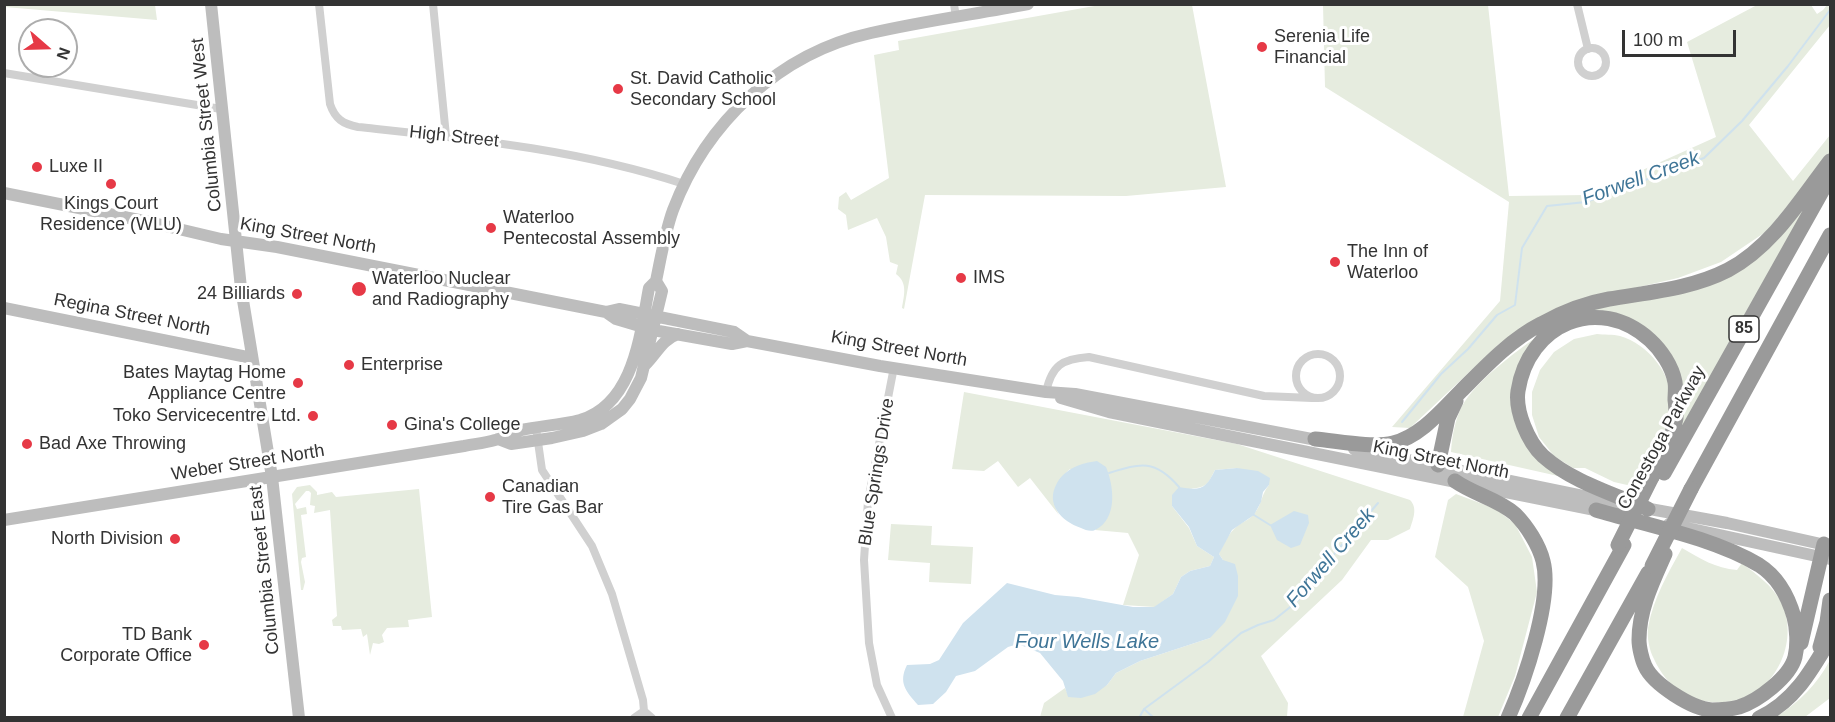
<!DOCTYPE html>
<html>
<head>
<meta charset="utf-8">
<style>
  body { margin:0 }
  #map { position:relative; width:1835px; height:722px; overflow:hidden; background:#fff; font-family:Helvetica,sans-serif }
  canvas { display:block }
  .frame { position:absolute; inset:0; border:6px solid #333; pointer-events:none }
  .north { position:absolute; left:18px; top:18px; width:60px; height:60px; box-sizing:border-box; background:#fff; border:2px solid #adadad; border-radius:50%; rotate:110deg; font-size:16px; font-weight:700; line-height:24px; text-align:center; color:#333 }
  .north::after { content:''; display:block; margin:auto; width:21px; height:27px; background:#e63946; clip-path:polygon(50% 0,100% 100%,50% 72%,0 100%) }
  .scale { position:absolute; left:1622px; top:30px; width:114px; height:27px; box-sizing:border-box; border:3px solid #333; border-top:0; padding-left:8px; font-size:18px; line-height:21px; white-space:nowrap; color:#333; -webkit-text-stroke:4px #fff; paint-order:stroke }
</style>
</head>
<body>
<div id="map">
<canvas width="1835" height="722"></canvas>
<div class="frame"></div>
<div class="north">N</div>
<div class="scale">100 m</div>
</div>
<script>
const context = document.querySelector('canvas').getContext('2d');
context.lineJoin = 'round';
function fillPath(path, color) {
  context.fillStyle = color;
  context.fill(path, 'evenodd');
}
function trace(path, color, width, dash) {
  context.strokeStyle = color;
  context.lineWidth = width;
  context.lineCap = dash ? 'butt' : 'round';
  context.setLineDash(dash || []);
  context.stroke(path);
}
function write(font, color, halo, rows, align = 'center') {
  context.font = font + ' Helvetica,sans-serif';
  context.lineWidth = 6;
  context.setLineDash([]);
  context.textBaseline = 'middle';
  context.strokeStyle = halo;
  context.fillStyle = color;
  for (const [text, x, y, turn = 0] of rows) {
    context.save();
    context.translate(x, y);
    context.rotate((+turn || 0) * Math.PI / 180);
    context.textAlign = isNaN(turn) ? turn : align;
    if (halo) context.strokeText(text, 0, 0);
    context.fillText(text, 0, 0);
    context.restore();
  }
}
const green = new Path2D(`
  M4 5H155L157 20 5 7Z
  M1100 5H1192L1226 187 1126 196 925 195 904 309 902 308C904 295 908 283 896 274L898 265 890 262 886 237 877 218 848 230 846 215 838 209 839 197 846 192 851 200 889 178 874 55 899 50 898 41Z
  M1323 5H1488L1509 196 1587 195 1716 137 1687 42 1757 5H1811L1817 14 1823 10 1827 5H1830V25L1749 125 1793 181 1830 135V153L1767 231 1721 262 1678 278 1582 300 1499 344 1410 428 1392 427 1500 301 1509 202 1325 87Z
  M1807 204 1683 428 1679 425 1660 342 1577 313 1726 275Z
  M1546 330 1512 404 1558 476 1451 452C1452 436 1455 420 1462 406 1477 379 1521 348 1546 330Z
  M1597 334C1604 335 1613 334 1620 336 1648 344 1674 375 1671 406 1669 434 1649 462 1636 487L1614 482 1585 468H1573L1554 456 1539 437 1532 415V392L1540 370 1554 352 1574 339Z
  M964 392 1237 444 1410 500C1418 508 1413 519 1410 529L1388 540H1371L1342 580 1261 656 1288 703 1287 717H1040L1044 703 1065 688 1069 697 1107 685 1116 673 1140 661 1210 638 1223 560 1219 554C1221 547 1228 535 1234 529 1239 523 1248 521 1253 515 1262 506 1261 494 1269 485L1237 468 1215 470C1207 486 1207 487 1188 489L1172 506 1189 528 1197 546 1214 557 1210 566 1190 571 1181 577 1173 594 1155 607 1123 605 1139 555 1128 533 1095 530 1108 517 1070 469C1055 483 1048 495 1059 515L1030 478 1018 487 998 461 984 471 952 469Z
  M310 485 317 492V495L332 492 336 497 419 489 432 617 408 620 409 627 387 628 382 635 384 642 379 644 373 643 370 655 367 634 363 637 361 629 342 630 341 626H333L332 620 337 616 330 510 314 513 315 506 310 505 311 493 309 491H306L295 504 297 509 306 507 307 514 301 515 306 557 302 558 301 562 305 582 303 590H301L292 494 297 487Z
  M1456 494 1496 509 1515 524 1532 557 1537 592 1515 676 1498 717H1463L1484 641 1468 587 1435 557 1448 500Z
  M891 524 932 526 931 545 973 547 971 584 929 582 930 563 888 560Z
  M1682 548C1701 559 1715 568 1737 570L1742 563C1757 575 1772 585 1781 602 1799 637 1779 688 1740 699 1703 710 1669 693 1654 659 1649 650 1647 637 1648 628 1653 599 1668 573 1682 548Z
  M1830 660V698L1805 717H1776C1799 702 1817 685 1830 660Z`);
const water = new Path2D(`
  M1097 461 1106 467C1114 486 1118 519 1095 530 1091 532 1085 530 1081 528 1061 521 1045 504 1057 483 1066 468 1081 463 1097 461Z
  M1237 468 1258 471 1270 478 1269 485 1263 492 1261 502 1254 515 1232 530 1219 554 1223 560 1235 564 1238 576V596L1225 622 1210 638 1140 661 1116 673 1107 685 1095 694 1081 698 1068 697 1063 681 1040 653 1018 644 1008 647 975 671 956 676 946 692 933 704 918 705C906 691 898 683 907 665L930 664 939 660 963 623 1007 583 1055 595 1078 597 1133 607H1154L1173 594 1181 577 1190 571 1210 566 1214 557 1197 546 1189 527 1172 506V495L1179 487C1201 491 1206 489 1215 470Z
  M1294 511 1308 515 1309 523 1300 545 1291 548 1277 540 1270 525Z`);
const stream = new Path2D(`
  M1402 422 1441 374 1468 349 1497 315 1515 305 1522 248 1547 206 1586 202 1704 158 1742 121 1788 66 1830 10
  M1109 473C1141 463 1155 459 1179 487
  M1254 515 1270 525
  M1144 709 1154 718
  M1139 718 1144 709 1208 662 1241 633 1258 625 1274 620 1294 604 1309 589 1335 553 1378 503`);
const street = new Path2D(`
  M319 4 330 104C335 119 343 124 358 127 470 139 577 149 684 184
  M433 4 446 136
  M954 4 956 18
  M1577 4 1588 49
  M1578 62a14 14 0 1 1 28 0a14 14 0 1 1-28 0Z
  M4 73 221 109
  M1296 376a22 22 0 1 1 44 0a22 22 0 1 1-44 0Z
  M1046 392C1052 365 1062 359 1089 357L1264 396 1312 398
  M536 428 542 470 592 546 612 594 643 700 644 711
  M644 711 652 718
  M634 718 644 711
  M892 718 877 685 869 643 864 560 868 501 894 367`);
const secondary = new Path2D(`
  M211 4 241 288 272 477 299 718
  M4 193 149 222 221 239 277 247 606 312 619 309 734 332 747 341
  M4 308 252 358
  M606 312 616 319 653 330 732 344 747 341 880 366 1046 392 1075 394 1322 441
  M644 366C656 355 662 339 678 334
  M1061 398 1109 412 1605 512
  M498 439 511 444 552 438 583 431 601 424 622 409 630 399 641 378 662 291 656 281
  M1354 449 1622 504
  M1639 507 1727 523 1830 546
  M4 520 464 446C474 444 485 443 495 440 504 438 511 432 521 430 540 426 561 425 580 420 634 404 640 335 649 288L656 281C661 257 665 232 673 210 706 123 779 53 871 33 923 21 976 14 1028 4
  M1669 524 1830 559`);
const highway = new Path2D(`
  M1315 439C1338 441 1371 448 1393 443 1420 437 1442 410 1461 391 1485 367 1510 340 1541 324 1561 313 1586 303 1609 299 1649 292 1691 289 1728 270 1772 247 1801 199 1830 161
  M1438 465 1448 418 1456 401
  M1664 473 1830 177
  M1455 481C1473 494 1498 499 1515 514 1527 526 1539 545 1543 561 1553 599 1524 682 1508 718
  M1691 489 1830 235
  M1648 509C1614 494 1572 482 1543 456 1528 442 1515 411 1518 391 1528 324 1598 293 1650 340 1661 350 1672 366 1675 382 1676 388 1675 394 1675 400 1676 406 1676 413 1676 418 1672 439 1661 458 1652 477
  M1596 510C1647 525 1714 538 1759 565 1778 577 1788 596 1794 617 1797 628 1798 645 1795 657 1790 677 1758 701 1739 707 1731 709 1719 710 1712 710 1692 709 1653 684 1645 666 1642 660 1639 647 1639 640 1639 609 1653 581 1665 554
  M1801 643 1824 544
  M1820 647 1827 622 1830 600
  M1529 718 1624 545
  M1567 718 1648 573
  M1759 718C1794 702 1812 670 1830 639`);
const highwayBridge = new Path2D(`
  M1618 545 1652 477
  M1652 566 1691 489`);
const markers = [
  [1262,47,6,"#e63946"],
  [618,89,6,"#e63946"],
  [37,167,6,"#e63946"],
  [111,184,6,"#e63946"],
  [491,228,6,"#e63946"],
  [1335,262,6,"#e63946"],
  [961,278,6,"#e63946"],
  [359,289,8,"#e63946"],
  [297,294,6,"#e63946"],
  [349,365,6,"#e63946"],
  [298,383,6,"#e63946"],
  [313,416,6,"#e63946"],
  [392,425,6,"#e63946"],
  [27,444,6,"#e63946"],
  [490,497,6,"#e63946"],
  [175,539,6,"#e63946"],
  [204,645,6,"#e63946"]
];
const shields = [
  [1744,329,30]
];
const shieldNames = [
  ["85",1744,329]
];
const poiNames = [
  ["Serenia Life",1274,37],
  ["Financial",1274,58],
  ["St. David Catholic",630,79],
  ["Secondary School",630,100],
  ["Luxe II",49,167],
  ["Kings Court",111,204,"center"],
  ["Residence (WLU)",111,225,"center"],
  ["Waterloo",503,218],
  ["Pentecostal Assembly",503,239],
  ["The Inn of",1347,252],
  ["Waterloo",1347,273],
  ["IMS",973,278],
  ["Waterloo Nuclear",372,279],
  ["and Radiography",372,300],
  ["24 Billiards",285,294,"right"],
  ["Enterprise",361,365],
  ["Bates Maytag Home",286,373,"right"],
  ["Appliance Centre",286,394,"right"],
  ["Toko Servicecentre Ltd.",301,416,"right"],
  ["Gina's College",404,425],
  ["Bad Axe Throwing",39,444],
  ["Canadian",502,487],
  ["Tire Gas Bar",502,508],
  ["North Division",163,539,"right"],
  ["TD Bank",192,635,"right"],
  ["Corporate Office",192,656,"right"]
];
const streetNames = [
  ["Columbia Street West",207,125,-96],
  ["High Street",454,137,6],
  ["King Street North",308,236,10],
  ["Regina Street North",132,315,11],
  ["King Street North",899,349,10],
  ["Conestoga Parkway",1662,438,-61],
  ["King Street North",1441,460,11],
  ["Weber Street North",248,463,-9],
  ["Blue Springs Drive",877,472,-81],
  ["Columbia Street East",265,570,-96]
];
const waterNames = [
  ["Forwell Creek",1641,179,-20],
  ["Forwell Creek",1331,558,-49],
  ["Four Wells Lake",1087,642]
];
fillPath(green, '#e6ecdf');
fillPath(water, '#cfe2ee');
trace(stream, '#cfe2ee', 2);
trace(street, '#d0d0d0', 8);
trace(secondary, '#bdbdbd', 12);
trace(highway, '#9a9a9a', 15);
trace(highwayBridge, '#9a9a9a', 15);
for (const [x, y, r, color] of markers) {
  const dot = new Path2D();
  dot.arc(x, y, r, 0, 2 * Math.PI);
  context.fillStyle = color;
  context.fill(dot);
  trace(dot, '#fff', 2);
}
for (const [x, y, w] of shields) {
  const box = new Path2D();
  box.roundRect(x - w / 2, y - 13, w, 26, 4.5);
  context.fillStyle = '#fff';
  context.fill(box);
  trace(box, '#333', 1.5);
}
write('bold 16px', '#333', null, shieldNames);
write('18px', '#333', '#fff', poiNames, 'left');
write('18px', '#333', '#fff', streetNames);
write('italic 20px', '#3f7597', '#fff', waterNames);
</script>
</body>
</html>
